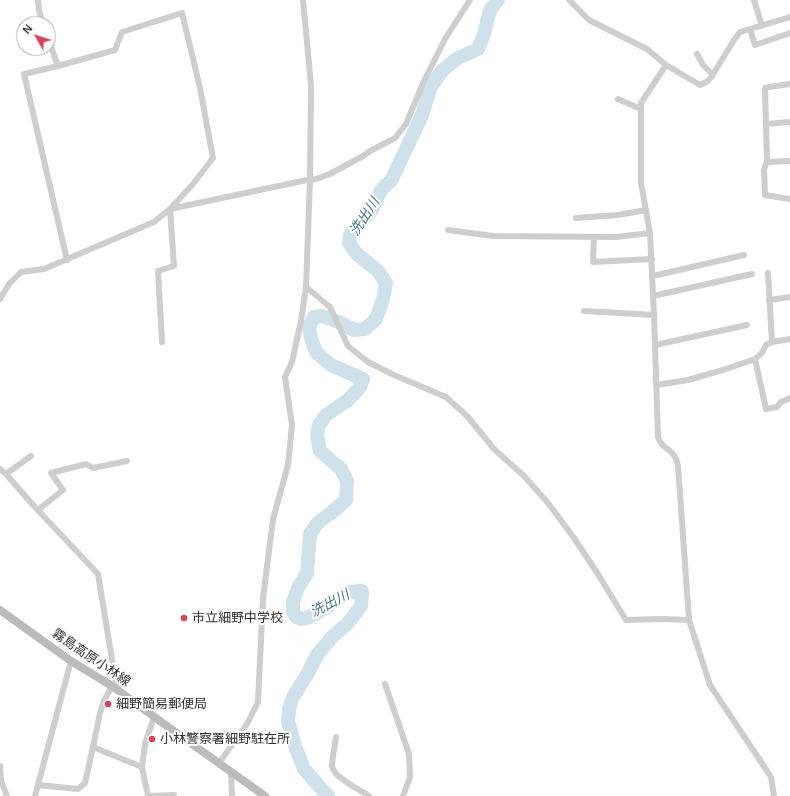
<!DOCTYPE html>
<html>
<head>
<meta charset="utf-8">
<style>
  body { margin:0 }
  #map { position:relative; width:790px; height:796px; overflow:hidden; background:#fff; font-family:Arial,sans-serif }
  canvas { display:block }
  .north { position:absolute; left:16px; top:16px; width:40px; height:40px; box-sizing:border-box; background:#fff; border:1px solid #adadad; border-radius:50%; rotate:309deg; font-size:11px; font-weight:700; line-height:16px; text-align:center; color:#313131 }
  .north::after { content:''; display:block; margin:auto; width:14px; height:18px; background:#d94354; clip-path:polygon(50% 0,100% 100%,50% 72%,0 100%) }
</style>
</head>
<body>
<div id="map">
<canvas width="790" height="796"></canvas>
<div class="north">N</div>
</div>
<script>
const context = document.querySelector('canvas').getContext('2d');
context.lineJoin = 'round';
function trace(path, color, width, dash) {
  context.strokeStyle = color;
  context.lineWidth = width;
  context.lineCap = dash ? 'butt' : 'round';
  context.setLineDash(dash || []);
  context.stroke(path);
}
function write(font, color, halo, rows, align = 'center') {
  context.font = font + ' Arial,"Noto Sans JP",sans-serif';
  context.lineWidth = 4;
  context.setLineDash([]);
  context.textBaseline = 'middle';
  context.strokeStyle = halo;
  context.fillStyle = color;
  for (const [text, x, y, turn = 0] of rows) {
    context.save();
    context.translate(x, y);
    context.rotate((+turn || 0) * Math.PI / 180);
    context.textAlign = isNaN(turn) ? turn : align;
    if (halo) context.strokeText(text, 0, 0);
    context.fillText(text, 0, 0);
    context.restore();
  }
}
const river = new Path2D(`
  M328 796 304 769 295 746 288 721 289 709 293 697 308 673 317 655 332 637 348 623 361 606 362 592V591L348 592 340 597 327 607 307 618 302 619 296 617 293 612V602L298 588 307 573 310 534 316 525 320 521 336 509 346 500 347 481 341 469 320 451 317 435 319 425 326 415 348 400 360 387 363 379 331 365 316 352 311 338 309 327 314 317 322 316 341 323 354 330 365 329 376 319 383 299 386 283 379 272 357 254 349 243 350 235 372 210 381 190 386 185 391 181 422 115 431 86 442 71 456 59 478 49 484 34 490 10 498 0`);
const minor = new Path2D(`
  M38 0 39 10 43 24
  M303 0 311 85 310 180 306 287 330 307 348 346 368 362 394 375 446 397 468 417 494 449 524 476 548 503 574 538 598 574 599 576 626 620 662 619 689 620
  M569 0 589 20 647 49 666 65 700 85 708 81 712 76 734 40 740 32 790 17
  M754 0 762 26
  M750 29 755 45 790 33
  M48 38 58 66
  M697 54 703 65 713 75
  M666 65 641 103V183L650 233 654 315 658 437C661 447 667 447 673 454 676 457 677 461 678 466L689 620 710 685 771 777 774 796
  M618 99 641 109
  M790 122 766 124 767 162 764 169 765 195 790 199
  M766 124 765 88 769 87 790 84
  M767 162 790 161
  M170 209 307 180H310L316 179 330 174 363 156 370 151 395 138 406 124 424 81 445 39 470 0
  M576 218 618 215 646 210
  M448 230 493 236 616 237 650 233
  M594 237 593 262 652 259
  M768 273 772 342
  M653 276 744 255
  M653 296 752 274
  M0 299 9 284 21 272 44 269 154 222 170 209 193 184 213 158 200 88 182 13 122 32 115 50 58 66 24 74 67 260
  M769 300 790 297
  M584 311 654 315
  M162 342 158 271 174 266 170 209
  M655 345 747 325
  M755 359 766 409 777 407 781 402 790 398
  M657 385 688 380 723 370 755 359 762 353 766 345 772 342 790 339
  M0 469 6 474 33 505 98 574 117 690
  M6 474 31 456
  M38 510 63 490 51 473 86 464 93 468 127 461
  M385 684 409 754 410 777 403 796
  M336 737C335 744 332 760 332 766 334 778 359 789 369 796
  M93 747 100 713 104 701 112 686
  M219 763 247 724 258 702 263 598 273 519 288 465 292 425 285 377 292 362 301 321 306 287
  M0 766 1 781 7 796
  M142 767 148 796
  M231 771 232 796
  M38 785 78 789 85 783 93 747 142 767 145 744 154 717
  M35 796 71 661
  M151 796 174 795`);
const secondary = new Path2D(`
  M0 610 71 661 112 686 171 729 265 796`);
const markers = [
  [184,618,4,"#d94354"],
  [108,704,4,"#d94354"],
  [152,739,4,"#d94354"]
];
const poiNames = [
  ["市立細野中学校",192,618],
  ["細野簡易郵便局",116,704],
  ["小林警察署細野駐在所",160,739]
];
const streetNames = [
  ["霧島高原小林線",91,658,34]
];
const waterNames = [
  ["洗出川",365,217,-57],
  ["洗出川",330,604,-28]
];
trace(river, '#cfe1eb', 14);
trace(minor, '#cecece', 6);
trace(secondary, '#bbb', 8);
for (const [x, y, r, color] of markers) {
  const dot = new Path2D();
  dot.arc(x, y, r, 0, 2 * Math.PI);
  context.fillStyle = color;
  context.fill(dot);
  trace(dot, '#fff', 1.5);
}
write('13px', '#313131', '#fff', poiNames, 'left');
write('13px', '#313131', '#fff', streetNames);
write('italic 14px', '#44758e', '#fff', waterNames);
</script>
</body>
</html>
